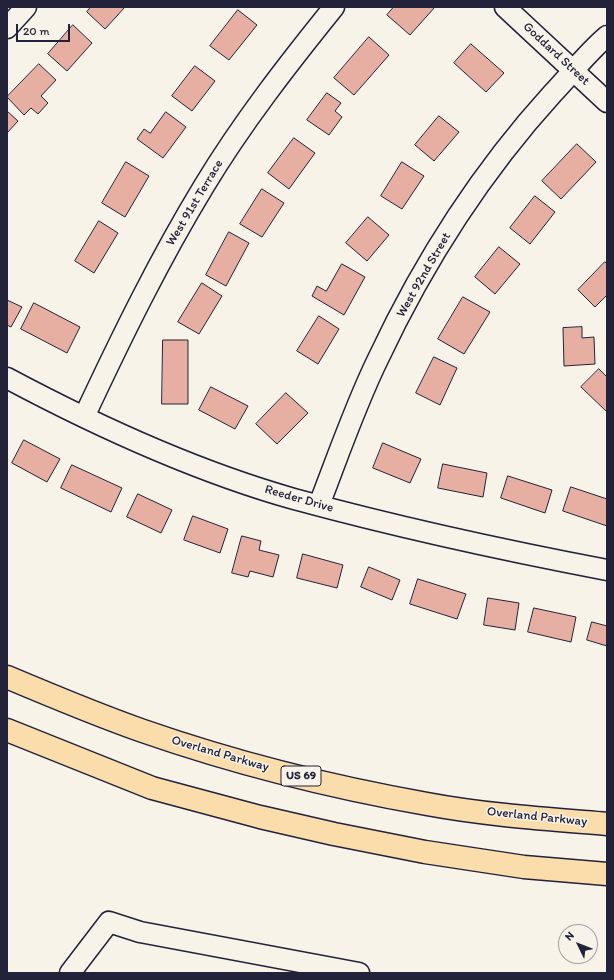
<!DOCTYPE html>
<html>
<head>
<meta charset="utf-8">
<style>
  body { margin:0 }
  #map { position:relative; width:614px; height:980px; overflow:hidden; background:#f7f3e8; font-family:Itim,sans-serif }
  canvas { display:block }
  .frame { position:absolute; inset:0; border:8px solid #22223b; pointer-events:none }
  .north { position:absolute; left:558px; top:924px; width:40px; height:40px; box-sizing:border-box; background:#f7f3e8; border:1px solid #a29fa3; border-radius:50%; rotate:313deg; font-size:11px; font-weight:700; line-height:16px; text-align:center; color:#22223b }
  .north::after { content:''; display:block; margin:auto; width:14px; height:18px; background:#22223b; clip-path:polygon(50% 0,100% 100%,50% 72%,0 100%) }
  .scale { position:absolute; left:16px; top:24px; width:54px; height:18px; box-sizing:border-box; border:2px solid #22223b; border-top:0; padding-left:5px; font-size:12px; line-height:14px; white-space:nowrap; color:#22223b; -webkit-text-stroke:3px #f7f3e8; paint-order:stroke }
</style>
</head>
<body>
<div id="map">
<canvas width="614" height="980"></canvas>
<div class="frame"></div>
<div class="north">N</div>
<div class="scale">20 m</div>
</div>
<script>
const context = document.querySelector('canvas').getContext('2d');
context.lineJoin = 'round';
function fillPath(path, color) {
  context.fillStyle = color;
  context.fill(path, 'evenodd');
}
function trace(path, color, width, dash) {
  context.strokeStyle = color;
  context.lineWidth = width;
  context.lineCap = dash ? 'butt' : 'round';
  context.setLineDash(dash || []);
  context.stroke(path);
}
function write(font, color, halo, rows, align = 'center') {
  context.font = font + ' Itim,sans-serif';
  context.lineWidth = 3;
  context.setLineDash([]);
  context.textBaseline = 'middle';
  context.strokeStyle = halo;
  context.fillStyle = color;
  for (const [text, x, y, turn = 0] of rows) {
    context.save();
    context.translate(x, y);
    context.rotate((+turn || 0) * Math.PI / 180);
    context.textAlign = isNaN(turn) ? turn : align;
    if (halo) context.strokeText(text, 0, 0);
    context.fillText(text, 0, 0);
    context.restore();
  }
}
const building = new Path2D(`
  M91 7H125L105 29 87 12Z
  M394 7H435L410 35 387 15Z
  M238 10 257 25 229 60 210 46Z
  M73 25 92 43 67 71 48 54Z
  M369 37 389 55 354 95 334 78Z
  M471 44 504 73 486 92 454 63Z
  M39 64 56 80 41 96 48 103 38 114 31 108 24 115 7 97Z
  M195 66 215 81 192 111 172 96Z
  M327 93 341 103 335 111 342 117 329 135 307 120Z
  M7 111 18 121 7 133Z
  M166 112 186 127 163 158 137 139 144 129 150 133Z
  M439 116 459 132 434 161 415 145Z
  M294 138 315 153 289 189 268 173Z
  M577 144 596 162 561 199 542 181Z
  M126 162 149 176 125 217 102 203Z
  M402 162 424 176 402 209 381 196Z
  M262 189 284 203 262 237 240 224Z
  M535 196 555 212 530 244 510 228Z
  M368 217 389 235 367 261 346 243Z
  M99 221 118 233 94 273 75 261Z
  M229 232 249 243 226 286 206 275Z
  M499 247 520 264 495 294 475 277Z
  M605 262 607 264V295L595 307 578 290Z
  M342 264 365 277 344 315 312 296 317 286 326 291Z
  M202 283 222 296 199 334 178 322Z
  M463 297 490 312 464 354 438 339Z
  M7 300 22 307 11 327 7 325Z
  M34 303 80 327 67 353 21 329Z
  M319 316 339 329 318 364 297 351Z
  M582 327V338L594 337 595 364 564 366 563 328Z
  M163 340H188V404H162Z
  M434 357 457 368 440 405 416 393Z
  M599 369 607 377V412L581 387Z
  M211 387 248 406 235 429 199 410Z
  M286 393 308 413 277 444 256 424Z
  M24 440 60 459 47 482 12 463Z
  M383 443 421 459 410 483 373 468Z
  M443 464 487 473 483 497 438 488Z
  M72 465 122 488 111 512 61 488Z
  M508 476 552 490 545 513 501 498Z
  M571 487 607 499V526L563 511Z
  M138 494 172 510 161 533 127 517Z
  M193 516 228 529 220 553 184 540Z
  M242 536 261 541 259 550 279 555 273 577 250 571 248 577 232 573Z
  M303 554 343 565 337 588 297 578Z
  M369 567 400 580 392 600 361 587Z
  M418 579 466 594 457 619 410 604Z
  M488 598 519 603 515 630 484 625Z
  M534 608 576 617 571 642 528 632Z
  M592 622 607 626V646L587 640Z`);
const minor = new Path2D(`
  M505 7 607 102
  M7 28 26 7
  M7 378C97 426 195 471 294 499 397 527 502 550 607 570
  M84 417C121 338 159 260 204 186 242 123 288 64 334 7
  M319 505C338 456 355 406 378 359 423 263 482 171 553 93 571 74 587 53 607 36
  M70 973 109 922 140 932 359 973`);
const highway = new Path2D(`
  M7 677C52 696 97 715 143 731 235 763 331 787 427 804 486 815 547 819 607 824
  M7 730 152 788 260 817 334 834 425 852 524 867 607 874`);
const shields = [
  [301,776,40]
];
const shieldNames = [
  ["US 69",301,776]
];
const streetNames = [
  ["Goddard Street",556,54,43],
  ["West 91st Terrace",195,203,-59],
  ["West 92nd Street",424,275,-60],
  ["Reeder Drive",299,499,16],
  ["Overland Parkway",220,754,16],
  ["Overland Parkway",537,817,6]
];
fillPath(building, '#e7aea2');
trace(building, '#22223b', 1);
trace(minor, '#22223b', 23);
trace(highway, '#22223b', 25);
trace(minor, '#f7f3e8', 20);
trace(highway, '#faddab', 22);
for (const [x, y, w] of shields) {
  const box = new Path2D();
  box.roundRect(x - w / 2, y - 10, w, 20, 3);
  context.fillStyle = '#f7f3e8';
  context.fill(box);
  trace(box, '#22223b', 1);
}
write('bold 12px', '#22223b', null, shieldNames);
write('13px', '#22223b', '#f7f3e8', streetNames);
</script>
</body>
</html>
